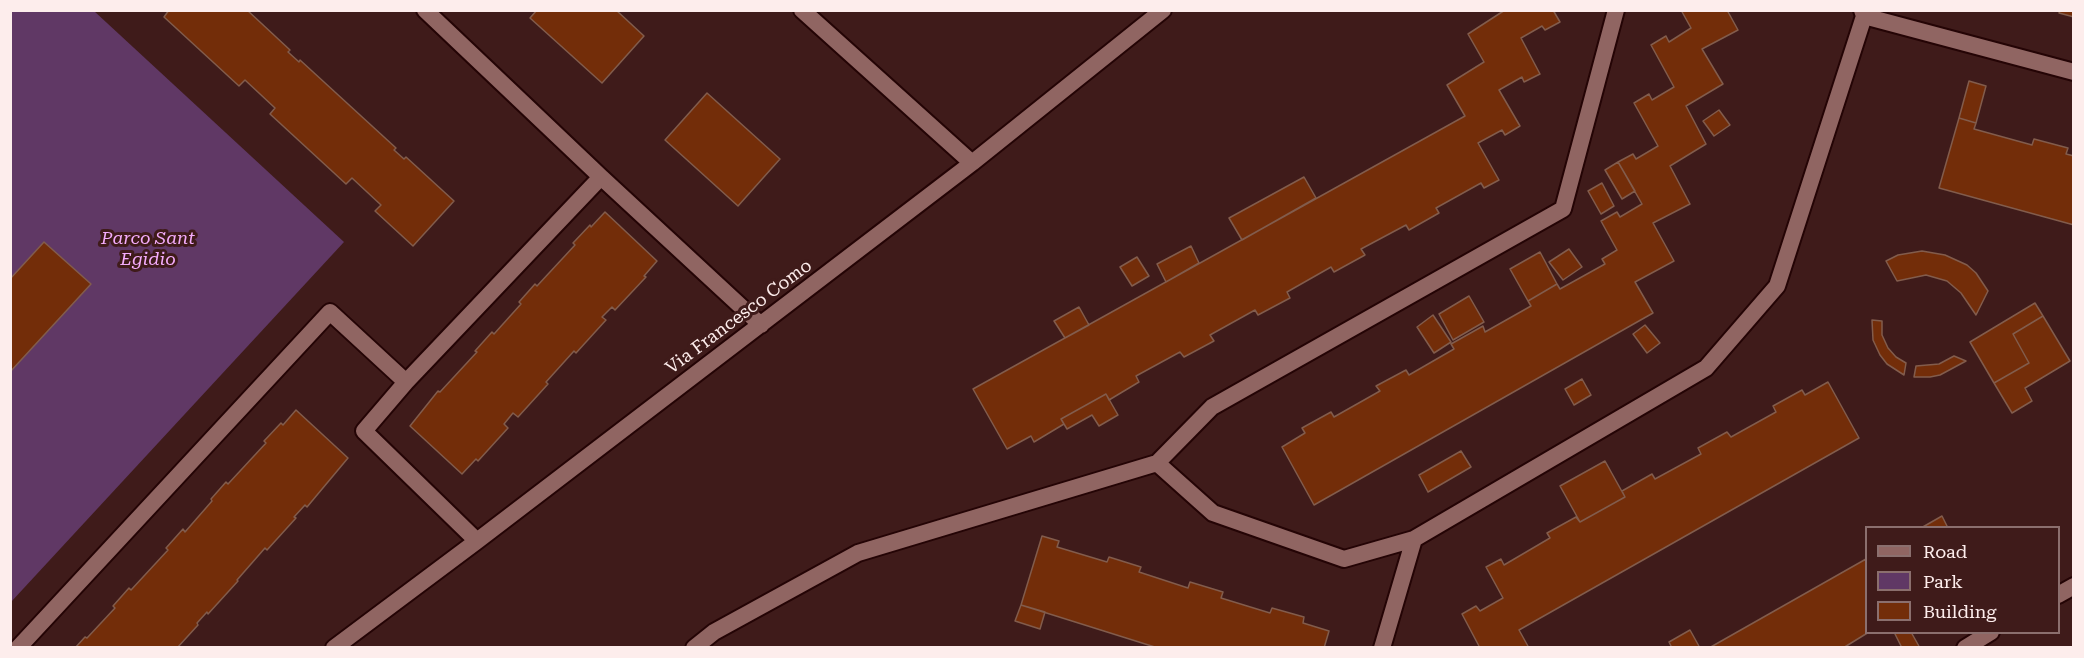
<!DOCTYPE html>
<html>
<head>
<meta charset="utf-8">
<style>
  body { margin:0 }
  #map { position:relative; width:2084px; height:658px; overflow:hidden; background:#3f1b1a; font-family:"Roboto Serif",serif }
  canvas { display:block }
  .frame { position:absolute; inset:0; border:12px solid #fdedec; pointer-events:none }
  .legend { position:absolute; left:1865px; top:526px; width:195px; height:108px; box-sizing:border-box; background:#3f1b1a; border:2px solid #8b6f6e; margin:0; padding:8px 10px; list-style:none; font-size:18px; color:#fdedec }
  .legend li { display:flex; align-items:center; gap:12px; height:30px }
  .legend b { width:30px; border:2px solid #8b6f6e }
</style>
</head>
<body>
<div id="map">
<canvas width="2084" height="658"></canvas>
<div class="frame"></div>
<ul class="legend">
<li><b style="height:8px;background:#906562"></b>Road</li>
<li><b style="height:16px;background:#603865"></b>Park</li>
<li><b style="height:16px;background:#732d09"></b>Building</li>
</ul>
</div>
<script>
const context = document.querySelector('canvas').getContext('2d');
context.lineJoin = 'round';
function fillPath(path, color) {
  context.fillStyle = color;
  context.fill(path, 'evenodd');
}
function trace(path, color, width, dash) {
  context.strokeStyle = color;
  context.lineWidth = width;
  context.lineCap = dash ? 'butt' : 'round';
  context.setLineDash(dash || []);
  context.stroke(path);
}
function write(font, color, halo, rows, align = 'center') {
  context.font = font + ' "Roboto Serif",serif';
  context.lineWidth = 6;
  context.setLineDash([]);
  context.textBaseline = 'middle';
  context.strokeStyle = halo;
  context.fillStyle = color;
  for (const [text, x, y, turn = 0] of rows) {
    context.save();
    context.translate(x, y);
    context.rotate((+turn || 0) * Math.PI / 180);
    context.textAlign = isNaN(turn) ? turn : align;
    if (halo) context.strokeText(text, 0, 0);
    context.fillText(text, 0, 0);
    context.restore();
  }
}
const green = new Path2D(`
  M11 11H94L344 242 11 602Z`);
const building = new Path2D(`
  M169 10H247L290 50 288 52 299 62 300 60 396 148 394 150 404 159 406 157 454 201 413 246 375 211 381 205 352 178 346 184 270 114 275 108 245 80 239 86 164 17Z
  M537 10H616L644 36 602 83 530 18Z
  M1553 10 1560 22 1545 30 1542 26 1521 38 1540 74 1524 82 1522 77 1499 90 1520 126 1505 135 1502 130 1478 143 1499 180 1484 188 1481 183 1436 208 1439 213 1409 230 1406 225 1361 249 1365 255 1334 272 1331 267 1287 292 1290 298 1258 315 1255 310 1210 335 1214 341 1184 357 1180 352 1136 376 1139 382 1109 400 1106 394 1061 419 1064 424 1034 442 1031 436 1007 449 973 389 1465 116 1447 85 1484 62 1468 34 1505 10Z
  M1681 10H1727L1738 30 1702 49 1723 84 1686 106 1706 144 1670 166 1690 204 1653 223 1674 261 1635 282 1653 313 1314 505 1282 447 1305 433 1302 428 1331 412 1334 417 1380 391 1376 386 1406 370 1409 375 1454 349 1451 344 1483 326 1485 332 1531 306 1528 301 1557 284 1560 289 1605 264 1602 259 1617 250 1601 221 1617 212 1620 217 1642 204 1618 162 1633 154 1636 159 1658 146 1634 103 1649 94 1652 100 1674 87 1651 45 1666 36 1669 42 1691 28Z
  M2060 10H2074V17L2059 13Z
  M1969 81 1986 86 1976 123 1959 118Z
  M707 93 780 159 738 206 665 140Z
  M1719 110 1730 125 1714 136 1703 121Z
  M1959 118 1976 123 1974 129 2032 145 2034 139 2068 148 2066 154 2074 156V225L1939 188Z
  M1618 162 1635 191 1622 199 1605 170Z
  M1304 177 1316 198 1242 240 1229 218Z
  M1602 183 1614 206 1601 214 1588 191Z
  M605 212 657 261 644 276 646 277 615 310 612 307 602 317 606 320 576 353 574 351 546 382 548 384 518 417 513 413 504 424 508 428 478 461 476 459 462 474 410 426 438 391 440 392 477 352 475 351 492 332 494 334 521 304 519 302 535 284 537 286 575 245 573 243 590 225 591 227Z
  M44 242 91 284 10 372V279Z
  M1191 246 1199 263 1166 282 1157 264Z
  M1569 249 1582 267 1563 280 1549 262Z
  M1922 251 1945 255 1967 265 1976 273 1988 291 1976 315 1961 293 1947 281 1926 275 1897 281 1886 261 1898 255Z
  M1540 252 1557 284 1528 301 1510 269Z
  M1137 257 1149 276 1132 286 1120 267Z
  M1469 296 1484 322 1453 340 1439 314Z
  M2035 303 2043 316 2013 334 2029 363 1994 383 1970 342Z
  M1079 307 1089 325 1065 338 1054 321Z
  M1433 315 1451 342 1434 353 1417 327Z
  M2043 316 2070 361 2025 388 2032 401 2012 413 1994 383 2029 363 2013 334Z
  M1872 320 1882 321V335L1888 348 1896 357 1906 363 1904 375 1887 364 1880 355 1873 340Z
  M1645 325 1660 343 1647 353 1633 334Z
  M1954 356 1966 361 1940 375 1930 377H1914L1916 366 1939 364Z
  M1582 379 1591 395 1574 405 1565 389Z
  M1828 382 1859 438 1519 630 1529 648H1480L1462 614 1476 606 1480 611 1503 598 1486 567 1501 559 1504 565 1550 538 1547 533 1576 517 1580 522 1625 497 1622 491 1652 474 1655 479 1701 454 1698 448 1727 432 1731 437 1776 412 1773 406 1802 390 1805 395Z
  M1106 394 1118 415 1099 426 1092 415 1067 429 1061 419Z
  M296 410 348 458 307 507 305 505 294 517 296 518 267 550 265 548 237 580 238 581 208 614 207 612 197 623 198 625 177 648H75L85 637 87 638 115 608 113 606 129 588 131 590 168 550 166 548 183 529 185 532 212 501 211 499 226 482 228 484 266 443 264 441 281 423 283 425Z
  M1461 451 1471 467 1428 492 1419 475Z
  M1605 461 1625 497 1580 522 1560 486Z
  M1942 516 1948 528H1921Z
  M1042 536 1059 541 1057 547 1107 562 1109 557 1141 567 1139 572 1188 588 1190 582 1223 592 1221 598 1270 613 1272 608 1304 617 1303 623 1329 631 1324 648H1158L1021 605Z
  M1866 559V632H1869L1843 648H1709Z
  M1021 605 1045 612 1040 629 1015 621Z
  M1690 630 1700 648H1672L1669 642Z
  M1894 632H1911L1920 648H1902Z`);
const service = new Path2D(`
  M1862 10 1864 16 2074 72
  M1157 463 1212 407 1563 209 1616 10
  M2058 595 2074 586
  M694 648 714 632 858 553 1157 463 1213 513 1344 559 1414 539 1706 368 1777 286 1866 10
  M1382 648 1414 539
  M1965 648 1991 632`);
const minor = new Path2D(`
  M425 10 601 177 761 325
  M802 10 972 163
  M406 382 364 431 477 541
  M18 648 330 312 406 382 601 177
  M334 648 477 541 972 163 1163 10`);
const parkNames = [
  ["Parco Sant",148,239],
  ["Egidio",148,260]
];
const streetNames = [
  ["Via Francesco Como",739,317,-37]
];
fillPath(green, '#603865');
fillPath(building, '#732d09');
trace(building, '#825c4c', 1.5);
trace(service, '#240405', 20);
trace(minor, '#240405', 20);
trace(service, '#906562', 16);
trace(minor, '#906562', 16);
write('italic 18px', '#f4acfc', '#3f1b1a', parkNames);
write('18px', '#fdedec', '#3f1b1a', streetNames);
</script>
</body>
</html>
